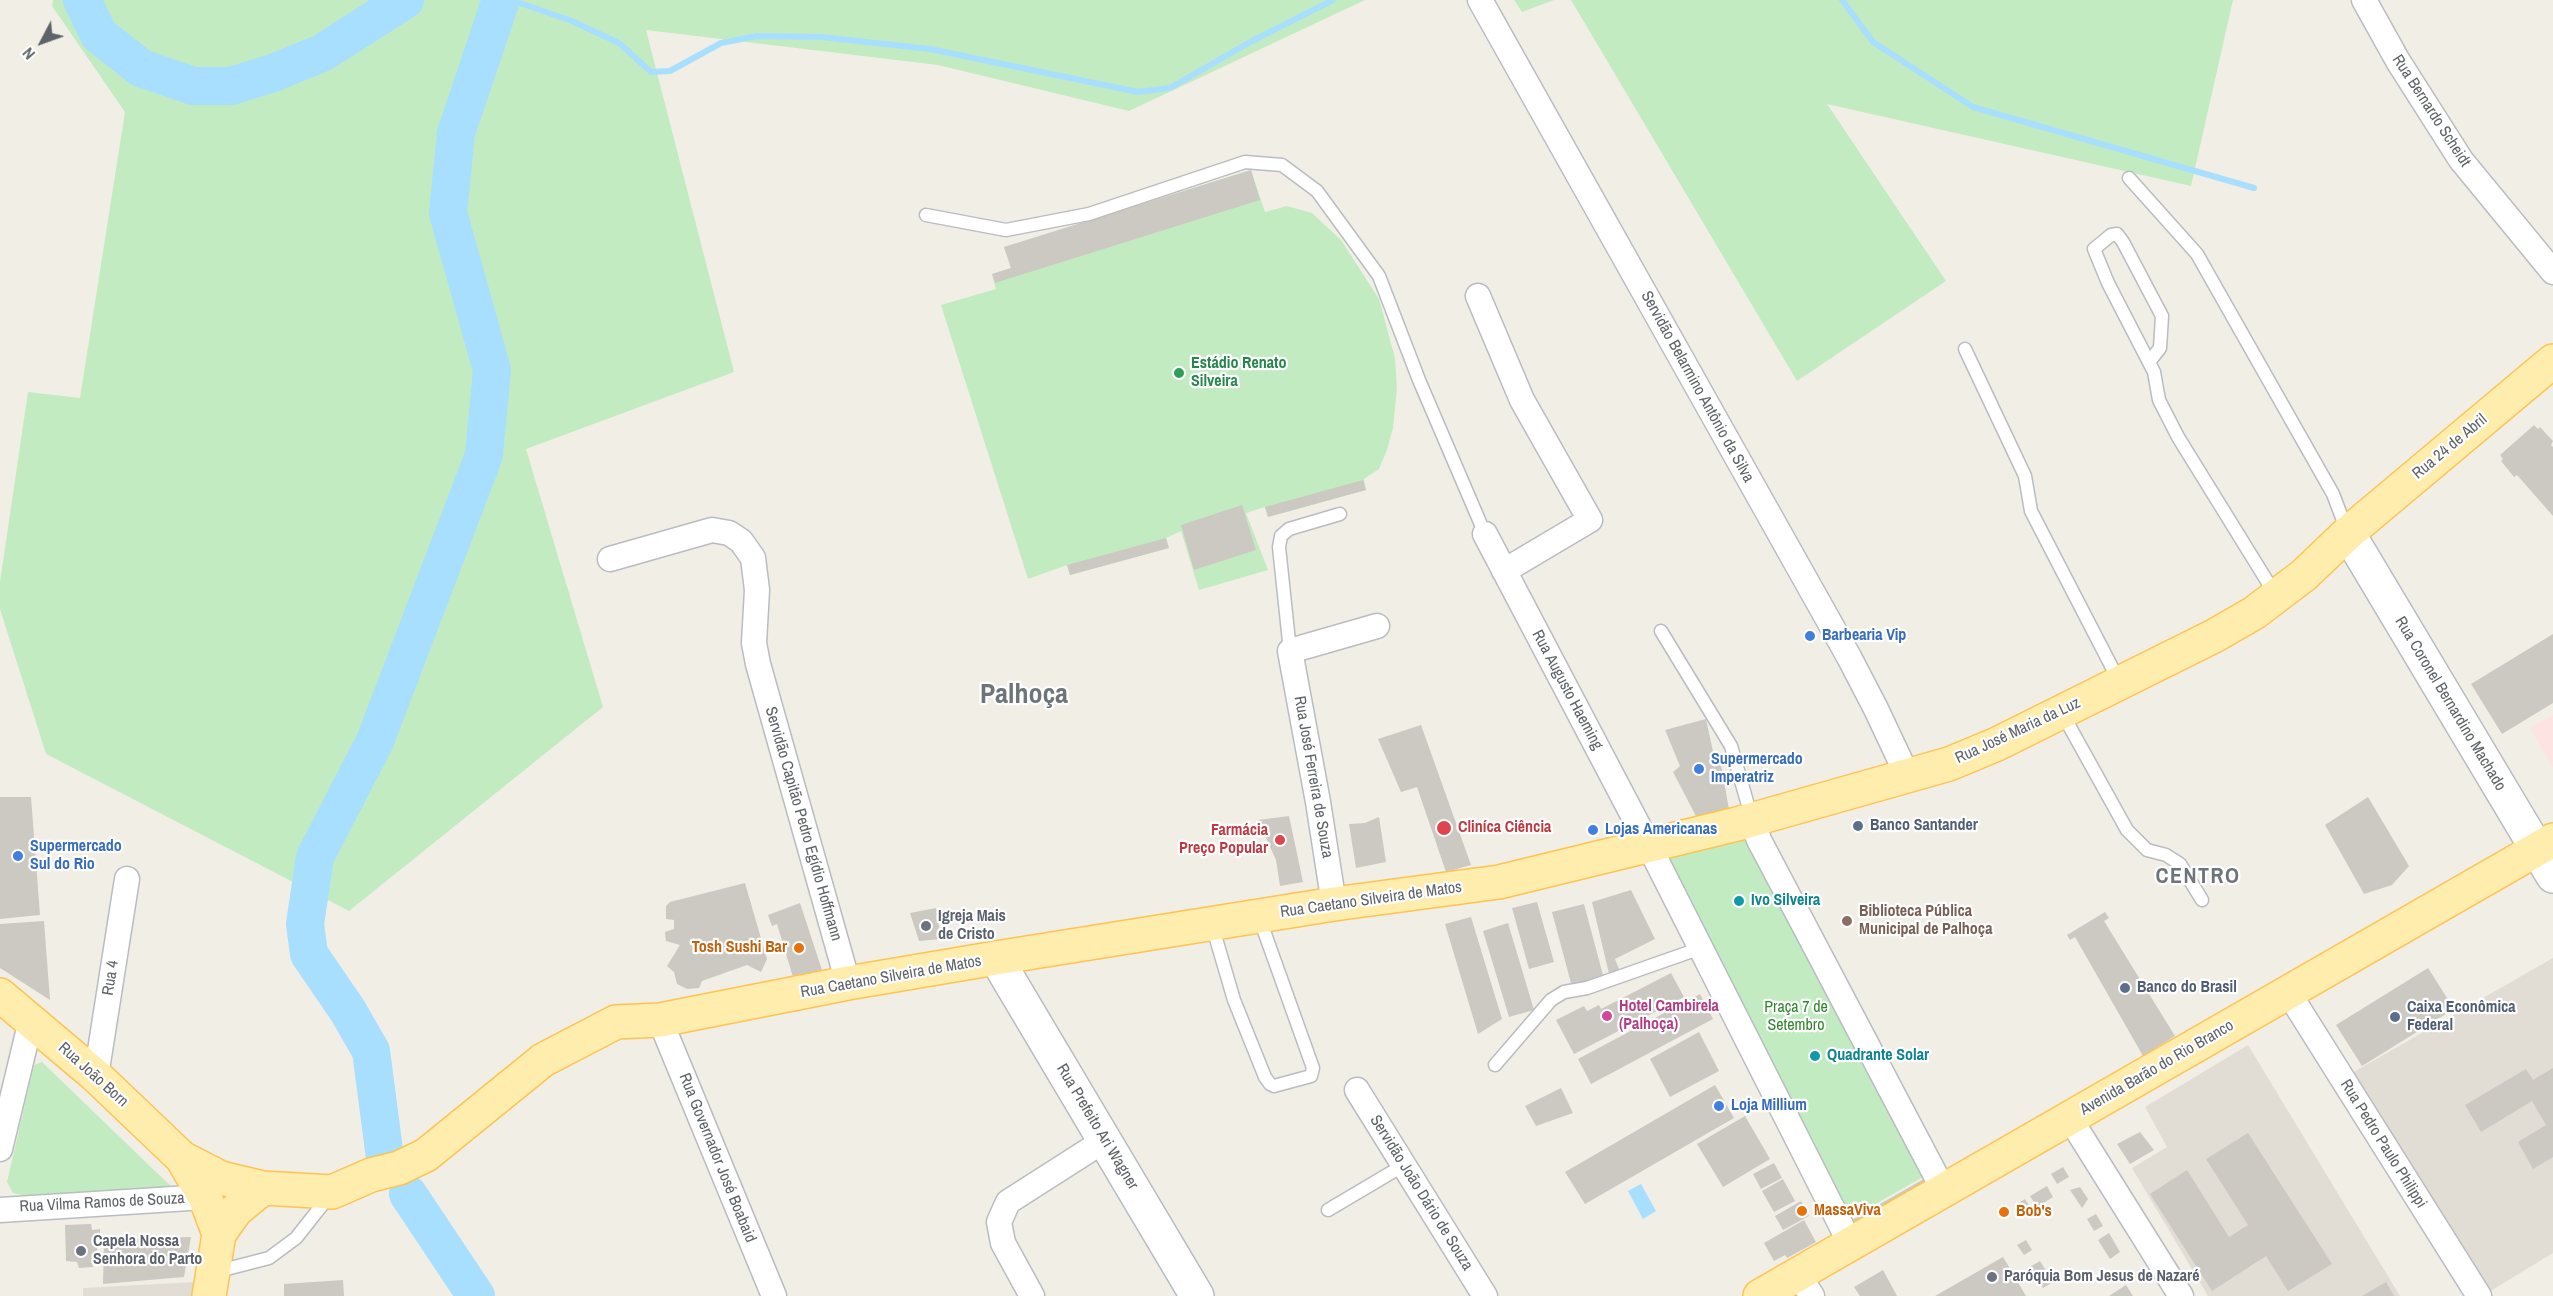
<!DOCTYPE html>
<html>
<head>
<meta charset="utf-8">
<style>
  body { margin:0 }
  #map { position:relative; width:2553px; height:1296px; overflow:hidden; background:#f1eee6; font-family:"Archivo Narrow",sans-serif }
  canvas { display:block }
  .north { position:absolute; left:12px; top:12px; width:60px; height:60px; -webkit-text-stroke:4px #fff; paint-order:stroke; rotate:229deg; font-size:16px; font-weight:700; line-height:24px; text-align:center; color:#5d6368 }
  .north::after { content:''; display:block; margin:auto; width:21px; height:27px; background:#5d6368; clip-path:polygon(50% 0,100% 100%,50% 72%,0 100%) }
</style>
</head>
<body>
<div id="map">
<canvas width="2553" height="1296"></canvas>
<div class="north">N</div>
</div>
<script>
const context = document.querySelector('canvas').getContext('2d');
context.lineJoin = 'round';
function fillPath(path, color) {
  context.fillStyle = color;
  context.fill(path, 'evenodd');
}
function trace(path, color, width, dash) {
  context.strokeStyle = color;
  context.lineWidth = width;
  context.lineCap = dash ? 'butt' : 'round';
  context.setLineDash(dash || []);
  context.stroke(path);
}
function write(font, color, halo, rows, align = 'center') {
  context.font = font + ' "Archivo Narrow",sans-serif';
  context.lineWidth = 4.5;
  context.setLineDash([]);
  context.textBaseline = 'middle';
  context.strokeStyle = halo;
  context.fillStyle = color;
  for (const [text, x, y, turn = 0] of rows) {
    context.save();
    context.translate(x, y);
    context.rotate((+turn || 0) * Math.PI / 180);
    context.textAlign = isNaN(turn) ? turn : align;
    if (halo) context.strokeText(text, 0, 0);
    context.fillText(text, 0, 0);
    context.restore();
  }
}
const education = new Path2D(`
  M2553 958V1253L2489 1292 2350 1074Z
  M2248 1045 2400 1296H2208L2132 1168 2167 1147 2145 1107Z
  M195 1282 193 1296H83V1288Z`);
const medical = new Path2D(`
  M2553 715V768L2530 728Z`);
const green = new Path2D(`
  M53 0H1365L1129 111 938 65 646 30 734 372 526 449 603 707 349 911 46 754 0 609V582L28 392 80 398 125 112 52 6Z
  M1514 0H1554L1522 12Z
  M1571 0H2233L2191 186 1827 104 1946 281 1797 381Z
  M1251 170 1265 212 1287 206 1312 213 1341 240 1379 299 1395 358 1397 389 1393 428 1387 450 1379 469 1364 479 1366 490 1268 517 1265 507 1246 513 1268 570 1199 590 1181 531 1166 538 1169 548 1070 575 1067 565 1028 579 941 305 996 289 992 274 1011 268 1004 247Z
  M1741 830 1752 839 1928 1174 1851 1218 1663 861 1668 851Z
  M42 1062 155 1171 172 1187 27 1196 13 1193 7 1182 34 1065Z`);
const water = new Path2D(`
  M1641 1184 1656 1211 1643 1219 1628 1191Z`);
const stream = new Path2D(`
  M511 0 572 21 619 43 651 72 670 71 721 43 757 36 821 37 930 49 1138 92 1170 88 1252 41 1333 0
  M1842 0 1873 42 1973 107 2254 188`);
const river = new Path2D(`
  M82 0 99 35 141 68 193 86H231L273 73 322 53 405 0
  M385 1158 371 1051 348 1011 309 954 305 924 315 857 375 741 484 455 492 370 448 213 456 133 501 0
  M408 1194 476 1296`);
const building = new Path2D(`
  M1251 170 1260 200 995 283 992 274 1011 268 1004 247Z
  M2534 425 2538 429 2540 427 2553 441 2551 445 2553 447V516L2517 475 2514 477 2501 461 2503 459 2500 455Z
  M1363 480 1366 490 1268 517 1265 507Z
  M1242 505 1256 550 1194 570 1181 525Z
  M1166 538 1169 548 1070 575 1067 565Z
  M2553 634V703L2502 734 2471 684Z
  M1706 719 1716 765H1721L1729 809 1697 818 1673 772 1680 766 1665 730Z
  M1421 725 1471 865 1446 872 1417 787 1401 792 1378 739Z
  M0 797H31L40 915 0 919Z
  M2368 797 2409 866 2392 885 2364 894 2325 825Z
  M1289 816 1303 882 1280 886 1276 860 1258 820Z
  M1379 817 1386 862 1356 868 1349 824 1365 823Z
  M745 883 767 959 761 972 747 965 702 981 699 988 687 989 677 984 674 972 667 966 680 945 666 941 665 932 674 929V920L666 919V906L670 902Z
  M1631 890 1655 939 1615 959 1621 974 1610 978 1592 902Z
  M1537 902 1554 962 1529 969 1512 908Z
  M800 903 822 970 793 977 777 924 772 926 768 915Z
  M1584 904 1604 979 1572 987 1552 912Z
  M936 908 941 939 919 941 910 913Z
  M2105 912 2109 918 2104 921 2175 1036 2143 1056 2075 937 2070 940 2067 935Z
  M1471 917 1502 1019 1478 1034 1445 924Z
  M44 921 50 1000 0 968V924Z
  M1508 923 1534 1010 1509 1017 1483 931Z
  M2428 968 2454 1009 2362 1066 2336 1025Z
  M1671 973 1684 997 1574 1054 1556 1020 1584 1006 1587 1011 1599 1005 1601 1009Z
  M1700 994 1713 1019 1591 1084 1578 1059Z
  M1699 1032 1719 1071 1670 1097 1650 1059Z
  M2553 1068V1157L2533 1169 2518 1142 2546 1125 2532 1101 2481 1132 2465 1105 2526 1069 2533 1080Z
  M1715 1085 1734 1118 1585 1204 1565 1172Z
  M1561 1088 1573 1113 1536 1126 1525 1106Z
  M1745 1116 1770 1159 1723 1187 1697 1144Z
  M2140 1132 2154 1150 2130 1164 2117 1144Z
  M2248 1133 2332 1264 2288 1291 2266 1256 2212 1291 2150 1194 2187 1170 2229 1237 2248 1225 2206 1159Z
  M1774 1163 1782 1178 1761 1189 1753 1174Z
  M2063 1167 2069 1177 2057 1184 2051 1174Z
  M1929 1176 1932 1180 1855 1225 1852 1220Z
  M1783 1179 1795 1201 1774 1212 1762 1191Z
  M2047 1186 2053 1197 2037 1207 2030 1196Z
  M2080 1187 2088 1199 2082 1208 2070 1190Z
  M2025 1199 2030 1207 2020 1213 2015 1205Z
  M1801 1201 1809 1216 1783 1230 1775 1216Z
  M2005 1206 2009 1214 2002 1218 1998 1210Z
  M2096 1214 2103 1226 2094 1231 2087 1219Z
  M1804 1220 1816 1242 1787 1258 1785 1255 1774 1261 1764 1243Z
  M91 1224 92 1230 100 1229V1240H97V1261H92L93 1267 79 1268 77 1262 66 1261 65 1225Z
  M2109 1233 2120 1252 2110 1259 2098 1240Z
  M191 1237 184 1277 103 1284 104 1240Z
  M2026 1240 2032 1250 2024 1255 2017 1245Z
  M2003 1257 2026 1296H1935Z
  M2040 1261 2053 1282 2043 1288 2030 1267Z
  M1883 1270 1897 1296H1860L1854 1287Z
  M343 1280 344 1296H284V1284Z
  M2386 1282 2394 1296H2362Z
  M2126 1285 2133 1296H2109Z`);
const lane = new Path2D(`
  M2129 178 2197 254 2333 494 2347 531
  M926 215 1006 230 1089 214 1245 162 1282 165 1317 191 1379 276 1419 380 1485 534
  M1965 349 2025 476 2031 511 2119 681
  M2149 362 2160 348 2162 316 2123 242 2117 234 2111 235 2094 249 2108 283 2154 372 2159 400 2178 437 2275 594
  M1661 631 1731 746 1752 819
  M1290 651 1279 547 1281 536 1289 529 1340 514
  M2062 713 2127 830 2147 850 2166 855 2180 864 2202 900
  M1212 925 1234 1000 1265 1077 1270 1084 1274 1086 1311 1076 1313 1068 1259 917
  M1495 1065 1551 1000 1564 992 1587 988 1701 948
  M1328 1210 1404 1165
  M215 1272 269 1258 296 1238 330 1195`);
const street = new Path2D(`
  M1480 0 1849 657 1876 709 1908 777
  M2364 0 2398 61 2461 160 2553 272
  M1478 296 1522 400 1590 520 1504 571
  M1485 534 1649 846 1851 1245
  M610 559 712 530 729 533 741 541 753 558 757 590 754 643 758 664 848 983
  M1752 820 1759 840 1944 1191
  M1334 904 1318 802 1290 651 1377 626
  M2288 992 2479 1296
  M660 1020 774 1296
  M96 1076 127 879
  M1357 1090 1485 1296
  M2069 1117 2181 1296
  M0 1149 31 1020
  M0 1210 205 1197
  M1798 1274 1812 1296
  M1032 1296 1003 1243 999 1222 1008 1202 1105 1140`);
const secondary = new Path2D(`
  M2348 533 2553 876
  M996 958 1197 1296`);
const primary = new Path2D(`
  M0 995 96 1076 182 1158 205 1197 219 1234
  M182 1158 221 1178 263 1188 332 1192 371 1175 399 1168 426 1155 543 1060 616 1022 660 1020 848 983 996 958 1334 904 1499 882 1737 824 1949 764 1997 744 2214 636 2254 613 2304 575 2348 533 2553 361
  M209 1296 219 1234 236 1210 263 1188
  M1760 1296 2553 840`);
const markers = [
  [1179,373,6,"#2e9e5b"],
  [1810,636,6,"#3f7fe0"],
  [1699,769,6,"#3f7fe0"],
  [1858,826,6,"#5c6f8a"],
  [1444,828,8,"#e0444e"],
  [1593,830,6,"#3f7fe0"],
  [1280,840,6,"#e0444e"],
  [18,856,6,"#3f7fe0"],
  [1739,901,6,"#0f9aa8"],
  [1847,921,6,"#8d6e63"],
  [926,926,6,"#6b7280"],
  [799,948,6,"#e8710a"],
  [2125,988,6,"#5c6f8a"],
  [1607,1016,6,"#d1479c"],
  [2395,1017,6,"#5c6f8a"],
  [1815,1056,6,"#0f9aa8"],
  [1719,1106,6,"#3f7fe0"],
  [1802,1211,6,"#e8710a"],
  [2004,1212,6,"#e8710a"],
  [81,1251,6,"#6b7280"],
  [1992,1277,6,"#6b7280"]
];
const streetNames = [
  ["Rua Bernardo Scheidt",2431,111,57],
  ["Servidão Belarmino Antônio da Silva",1697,387,61],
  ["Rua 24 de Abril",2450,447,-40],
  ["Rua Augusto Haeming",1567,690,62],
  ["Rua Coronel Bernardino Machado",2450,704,59],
  ["Rua José Maria da Luz",2018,731,-25],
  ["Rua José Ferreira de Souza",1313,777,80],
  ["Servidão Capitão Pedro Egídio Hoffmann",803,824,74],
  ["Rua Caetano Silveira de Matos",1371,900,-8],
  ["Rua Caetano Silveira de Matos",891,977,-10],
  ["Rua 4",111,978,-81],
  ["Avenida Barão do Rio Branco",2157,1068,-30],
  ["Rua João Born",93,1075,42],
  ["Rua Prefeito Ari Wagner",1097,1127,59],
  ["Rua Pedro Paulo Philippi",2383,1144,58],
  ["Rua Governador José Boabaid",717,1158,68],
  ["Servidão João Dário de Souza",1421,1193,58],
  ["Rua Vilma Ramos de Souza",102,1203,-3]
];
const leisureNames = [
  ["Estádio Renato",1191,364],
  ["Silveira",1191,382]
];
const shopNames = [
  ["Barbearia Vip",1822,636],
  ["Supermercado",1711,760],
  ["Imperatriz",1711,778],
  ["Lojas Americanas",1605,830],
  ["Supermercado",30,847],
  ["Sul do Rio",30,865],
  ["Loja Millium",1731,1106]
];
const serviceNames = [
  ["Banco Santander",1870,826],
  ["Banco do Brasil",2137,988],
  ["Caixa Econômica",2407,1008],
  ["Federal",2407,1026]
];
const healthNames = [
  ["Cliníca Ciência",1458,828],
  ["Farmácia",1268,831,"right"],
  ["Preço Popular",1268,849,"right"]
];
const cultureNames = [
  ["Ivo Silveira",1751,901],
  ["Quadrante Solar",1827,1056]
];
const educationNames = [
  ["Biblioteca Pública",1859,912],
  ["Municipal de Palhoça",1859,930]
];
const worshipNames = [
  ["Igreja Mais",938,917],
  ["de Cristo",938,935],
  ["Capela Nossa",93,1242],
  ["Senhora do Parto",93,1260],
  ["Paróquia Bom Jesus de Nazaré",2004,1277]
];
const foodNames = [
  ["Tosh Sushi Bar",787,948,"right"],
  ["MassaViva",1814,1211],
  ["Bob's",2016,1212]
];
const hotelNames = [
  ["Hotel Cambirela",1619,1007],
  ["(Palhoça)",1619,1025]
];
const parkNames = [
  ["Praça 7 de",1796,1008],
  ["Setembro",1796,1026]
];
const districtNames = [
  ["CENTRO",2198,877]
];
const townNames = [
  ["Palhoça",1024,695]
];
fillPath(education, '#e1ddd5');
fillPath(medical, '#fee3e3');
fillPath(green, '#c3ebc1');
fillPath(water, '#a8dfff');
trace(stream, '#a8dfff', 6);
trace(river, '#a8dfff', 38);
fillPath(building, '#ccc9c3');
trace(lane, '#b9bcc1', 15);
trace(street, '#b9bcc1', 27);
trace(secondary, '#b7bcc1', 36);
trace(primary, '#ffc352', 36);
trace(lane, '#fff', 12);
trace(street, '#fff', 24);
trace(secondary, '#fff', 33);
trace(primary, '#ffedad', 33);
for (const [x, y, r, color] of markers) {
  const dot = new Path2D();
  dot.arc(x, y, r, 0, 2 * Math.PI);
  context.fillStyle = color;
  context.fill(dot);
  trace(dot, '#fff', 2);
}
write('16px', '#5d6368', '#fff', streetNames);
write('bold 16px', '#27864d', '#fff', leisureNames, 'left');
write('bold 16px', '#366cbe', '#fff', shopNames, 'left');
write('bold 16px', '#4e5e75', '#fff', serviceNames, 'left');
write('bold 16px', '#be3a42', '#fff', healthNames, 'left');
write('bold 16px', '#0d838f', '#fff', cultureNames, 'left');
write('bold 16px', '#785e54', '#fff', educationNames, 'left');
write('bold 16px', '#5b616d', '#fff', worshipNames, 'left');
write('bold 16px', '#c56008', '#fff', foodNames, 'left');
write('bold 16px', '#b23c85', '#fff', hotelNames, 'left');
write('16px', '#2f872d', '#fff', parkNames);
context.letterSpacing = '1.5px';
write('bold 22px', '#6e757a', '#fff', districtNames);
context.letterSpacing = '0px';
write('bold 28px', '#6e757a', '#fff', townNames);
</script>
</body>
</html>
